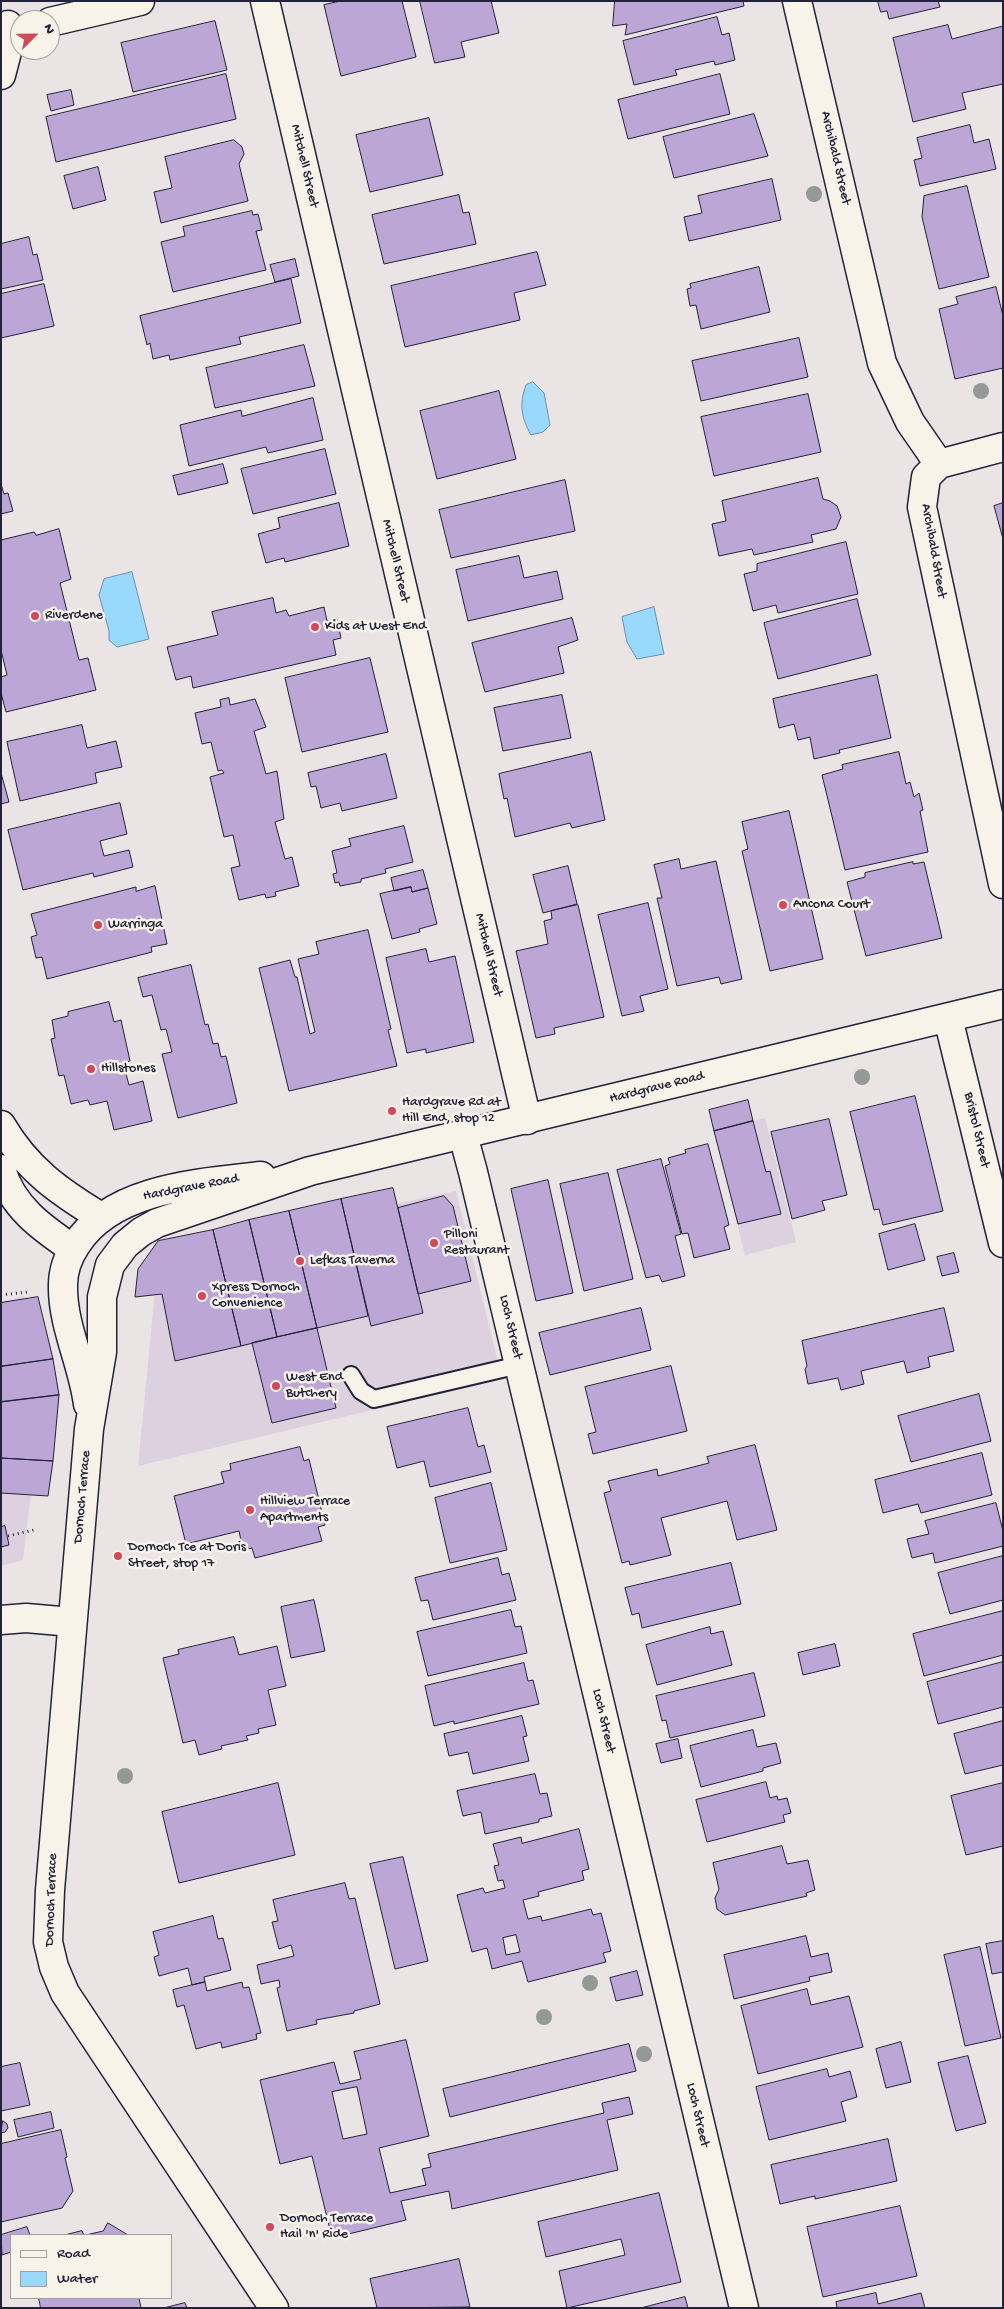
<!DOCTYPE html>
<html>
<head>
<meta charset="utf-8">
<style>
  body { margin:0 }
  #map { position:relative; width:1004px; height:2309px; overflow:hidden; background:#ebe4e4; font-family:"Gochi Hand",sans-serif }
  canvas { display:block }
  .frame { position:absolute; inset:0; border:2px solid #22223b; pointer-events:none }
  .legend { position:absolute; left:10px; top:2234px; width:162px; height:65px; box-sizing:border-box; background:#f7f3e8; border:1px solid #a29fa3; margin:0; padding:6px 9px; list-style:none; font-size:15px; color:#22223b }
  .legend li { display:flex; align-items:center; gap:10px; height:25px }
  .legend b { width:25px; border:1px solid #a29fa3 }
  .north { position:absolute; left:10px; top:10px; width:50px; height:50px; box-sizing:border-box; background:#f7f3e8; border:1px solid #a29fa3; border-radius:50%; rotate:67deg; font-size:14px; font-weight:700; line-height:20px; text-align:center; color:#22223b }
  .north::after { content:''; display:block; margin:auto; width:18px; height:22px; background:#d1495b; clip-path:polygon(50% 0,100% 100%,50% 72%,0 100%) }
</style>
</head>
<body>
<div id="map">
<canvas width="1004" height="2309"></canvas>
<div class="frame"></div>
<ul class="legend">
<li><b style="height:6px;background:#f7f3e8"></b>Road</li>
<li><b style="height:14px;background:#99d9fb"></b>Water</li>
</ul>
<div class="north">N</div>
</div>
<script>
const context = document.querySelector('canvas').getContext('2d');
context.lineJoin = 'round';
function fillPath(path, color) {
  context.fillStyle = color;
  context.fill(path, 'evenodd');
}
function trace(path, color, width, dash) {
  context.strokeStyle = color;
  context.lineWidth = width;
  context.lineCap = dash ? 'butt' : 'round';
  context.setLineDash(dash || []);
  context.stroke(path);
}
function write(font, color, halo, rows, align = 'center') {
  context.font = font + ' "Gochi Hand",sans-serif';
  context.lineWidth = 5;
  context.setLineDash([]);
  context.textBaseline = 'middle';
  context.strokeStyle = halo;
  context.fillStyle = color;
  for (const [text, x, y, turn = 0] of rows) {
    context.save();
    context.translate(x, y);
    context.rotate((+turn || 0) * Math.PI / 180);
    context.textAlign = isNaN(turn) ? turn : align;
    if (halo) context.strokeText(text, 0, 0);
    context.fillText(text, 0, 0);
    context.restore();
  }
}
const built = new Path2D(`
  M765 1118 796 1242 745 1255 714 1131Z
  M456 1191 502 1379 138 1466 157 1270 164 1263 350 1214Z
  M24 1296 43 1394 23 1560 1 1566V1302Z`);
const water = new Path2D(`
  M533 382 544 393 550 425 543 432 531 435C521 417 519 404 526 385Z
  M132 572 149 639 117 647 109 640V631L99 595 104 579Z
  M654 607 664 654 637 659 627 642 622 617Z`);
const building = new Path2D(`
  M341 1H402L416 57 341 76 324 5Z
  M420 1H491L499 33 461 42 465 57 435 63Z
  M615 1H743L744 6 625 35 627 24 613 26Z
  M878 1H938L940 7 889 19 887 11 881 12Z
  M717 17 722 35 729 33 735 60 715 65 714 61 675 70 677 75 634 85 623 41Z
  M215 21 227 70 133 92 121 43Z
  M948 25 952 39 1003 26V84L962 93 966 109 913 122 893 38Z
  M226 74 236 119 56 162 46 117Z
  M720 74 730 114 628 139 618 100Z
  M71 90 74 105 51 111 47 95Z
  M754 114 768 156 674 178 663 137Z
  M429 118 443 175 370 192 356 135Z
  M970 125 974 143 989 139 996 169 920 186 914 160 922 158 917 138Z
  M234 140 242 147 244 154 239 164 248 201 161 223 154 192 172 188 165 157Z
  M98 167 106 200 73 209 64 176Z
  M772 179 781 220 689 241 684 217 702 213 698 196Z
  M967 186 989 277 939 289 922 217 924 196Z
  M459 195 463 213 469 212 476 244 384 264 372 215Z
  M252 211 253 215 258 214 262 230 256 231 266 270 173 292 161 242 185 236 183 227Z
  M29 237 33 255 37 254 43 280 1 289V244Z
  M537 252 546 285 514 293 520 320 405 347 391 286Z
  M295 259 299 276 275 282 270 265Z
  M759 267 770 312 701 329 696 305 690 306 687 289 691 288 690 284Z
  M291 279 301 323 239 337 241 344 170 360 169 355 153 359 150 343 147 345 140 316Z
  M44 284 54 326 1 338V294Z
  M996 287 1003 316V368L955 379 939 309 958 304 956 297Z
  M799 338 808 377 701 401 692 361Z
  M304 345 315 386 215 408 206 368Z
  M499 391 516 459 437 479 420 411Z
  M808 394 821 452 714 476 701 417Z
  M313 398 323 440 268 453 266 447 189 466 180 425 241 410 242 416Z
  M325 449 336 494 253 514 241 469Z
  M223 464 228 483 178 495 173 476Z
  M818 478 823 499 830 501 837 506 841 517 836 529 811 535 813 542 754 555 752 549 719 556 712 524 726 521 722 501Z
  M565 480 575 531 451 558 439 510Z
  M1 484 4 494 8 493 13 511 1 514Z
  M339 503 349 546 285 562 284 558 266 563 258 534 280 528 278 518Z
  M1003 503V539L994 506Z
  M59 529 71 579 60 583 79 660 88 658 96 690 6 712 1 693V677L7 675 1 650V540L34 532 36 535Z
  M846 542 858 594 778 613 776 605 753 611 744 574 757 571V564Z
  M519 556 524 578 557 571 563 599 468 621 456 570Z
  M273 598 276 613 286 610 289 616 324 607 327 621 337 619 341 638 333 640 336 655 193 688 191 676 176 680 167 647 218 635 212 612Z
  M857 599 871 655 778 679 764 623Z
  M572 618 578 640 558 647 564 673 485 692 472 643Z
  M370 658 388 732 302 752 285 678Z
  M877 675 891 738 839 750 840 753 814 759 810 737 798 740 794 724 779 728 773 699Z
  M562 695 571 738 503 751 494 708Z
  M229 698 230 705 255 699 266 727 254 731 266 774 277 771 284 819 275 822 285 859 292 857 299 886 275 892 276 896 266 898 265 894 239 900 231 868 240 866 233 835 224 837 210 777 224 773 222 770 218 771 211 742 202 744 195 713 221 707 220 700Z
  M82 725 87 748 116 741 122 767 95 773 97 783 20 801 7 742Z
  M591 752 605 820 572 828 570 823 515 837 507 798 504 799 499 774Z
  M899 752 906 784 910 782 914 797 919 793 923 810 920 811 928 852 845 870 822 775 843 769 842 765Z
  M386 754 397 798 342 811 340 803 321 808 316 786 311 787 308 773Z
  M1 773 9 802 1 804Z
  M120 803 127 834 100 841 104 856 129 850 133 867 94 877 93 873 23 890 8 830Z
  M789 811 823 959 770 971 742 851 748 849 742 822Z
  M404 826 413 862 385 869 386 873 361 879V882L340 886 339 882 335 883 333 874 337 873 332 851 351 846 349 839Z
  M679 859 681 869 716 861 742 979 721 984 719 977 677 986 657 898H662L654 865Z
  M913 862V864L924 862 942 938 866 956 847 882 865 877V873Z
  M568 866 577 904 543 913 533 875Z
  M423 870 428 888 412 892 411 887 394 891 391 878Z
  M155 886 167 944 151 947 152 952 47 979 42 957 36 958 31 937 37 935 31 914 136 887V891Z
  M411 887 412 892 428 888 437 924 419 929 420 932 392 939 380 894Z
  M648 903 668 989 640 996 644 1011 622 1016 598 915Z
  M578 905 604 1017 554 1028 555 1034 536 1038 516 951 548 944 544 921 552 919 551 911Z
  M368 930 391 1029 388 1030 397 1066 289 1091 259 968 290 960 295 977H297L310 1034 315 1032 298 959 319 954 316 942Z
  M426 949 429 962 455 956 474 1042 426 1053V1049L407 1053 386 958Z
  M191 965 205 1025 208 1024 213 1044 218 1043 221 1057 226 1056 237 1103 178 1118 162 1054 172 1052 166 1029 161 1030 152 995 143 997 138 978Z
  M109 1002 114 1022 121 1020 130 1061 123 1063 129 1085 143 1081 152 1121 114 1130 107 1101 90 1105 88 1100 71 1104 64 1075 59 1076 51 1039 55 1038 52 1020 68 1016V1012Z
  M915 1096 943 1211 883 1225 879 1209 874 1210 850 1112Z
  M748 1100 753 1121 714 1131 709 1110Z
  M829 1119 847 1195 822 1201 825 1210 792 1219 771 1132Z
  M753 1121 766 1172 770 1171 781 1214 738 1224 714 1131Z
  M708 1144 729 1225 724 1227 730 1249 694 1258 688 1233 682 1234 665 1166 670 1164 668 1158 686 1153 685 1150Z
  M661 1159 681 1234 675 1236 685 1276 662 1282 659 1275 646 1278 617 1170Z
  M608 1173 633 1279 584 1291 560 1184Z
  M548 1180 573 1293 536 1301 511 1189Z
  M393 1188 423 1313 371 1326 341 1199Z
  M444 1196 453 1206 471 1281 418 1294 398 1208Z
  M341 1199 368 1316 317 1328 289 1211Z
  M289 1211 317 1328 277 1337 249 1220Z
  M249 1220 277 1337 241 1346 213 1230Z
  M915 1224 925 1260 888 1270 879 1234Z
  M213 1230 241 1346 175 1361 162 1294 135 1297 138 1269 158 1241Z
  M954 1253 959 1272 942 1276 937 1257Z
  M38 1297 53 1359 1 1366V1303Z
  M641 1308 651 1350 550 1375 539 1333Z
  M944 1308 954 1351 928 1357 930 1367 907 1373 904 1361 861 1371 864 1384 841 1390 838 1378 808 1384 805 1369 807 1366 802 1341Z
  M317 1328 336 1408 272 1423 252 1343Z
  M53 1359 59 1395 1 1402V1367Z
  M671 1366 687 1431 593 1454 588 1434 596 1432 585 1387Z
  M979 1394 991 1441 911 1462 898 1416Z
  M59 1395 53 1461 1 1458V1402Z
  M468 1408 478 1447 484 1445 491 1472 430 1487 424 1461 397 1468 387 1427Z
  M755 1445 777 1530 737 1540 727 1501 661 1518 671 1555 630 1565 629 1561 622 1563 604 1493 611 1491 608 1481 657 1469 658 1476 709 1463 707 1457Z
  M300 1447 304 1461 309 1459 325 1525 318 1527 322 1541 255 1558 252 1548 243 1550 239 1531 186 1544 174 1496 224 1483 221 1472 231 1470 230 1464Z
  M982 1453 992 1495 921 1513 918 1504 883 1513 875 1480Z
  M1 1458 53 1461 48 1496 1 1493Z
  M491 1483 507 1550 450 1563 435 1498Z
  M996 1503 1003 1531V1546L935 1563 933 1553 912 1558 907 1539 929 1534 925 1521Z
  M5 1526 9 1545 1 1547V1527Z
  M1003 1556V1600L950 1614 938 1573Z
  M498 1558 502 1575 509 1573 516 1600 433 1620 428 1600 421 1601 415 1578Z
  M731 1563 741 1604 642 1628 639 1613 632 1615 625 1588Z
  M314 1600 325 1651 291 1658 281 1607Z
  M511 1610 515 1627 521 1626 527 1653 428 1676 417 1632Z
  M1003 1611V1655L924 1676 913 1634Z
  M710 1627 711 1634 723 1631 732 1665 657 1685 646 1645Z
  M234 1637 239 1655 277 1646 286 1686 268 1690 276 1725 258 1729 259 1733 246 1736 248 1740 221 1746 222 1749 199 1755 195 1740 183 1743 163 1658 179 1654 178 1650Z
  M835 1644 840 1666 803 1675 798 1653Z
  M1003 1662V1707L938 1724 927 1682Z
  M524 1663 528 1681 533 1680 539 1704 454 1724V1721L434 1726 425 1686Z
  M754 1673 765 1716 670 1738 666 1720 662 1721 656 1696Z
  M522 1716 527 1736 523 1737 529 1761 473 1774 468 1752 449 1756 444 1734Z
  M1003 1721V1765L965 1774 954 1734Z
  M753 1730 757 1747 776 1743 781 1763 763 1768V1771L701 1787 690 1746Z
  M678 1739 682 1758 661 1763 656 1744Z
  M535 1774 540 1794 547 1793 552 1816 539 1819V1822L485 1834 481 1812 463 1816 457 1791Z
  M766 1782 770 1798 777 1796 778 1800 787 1798 791 1813 783 1815 785 1822 707 1842 696 1800Z
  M278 1783 295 1855 179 1883 162 1812Z
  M1003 1783V1846L966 1855 951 1796Z
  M579 1829 589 1869 582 1871 584 1880 538 1892 539 1896 523 1900 528 1919 541 1916 542 1921 591 1909 593 1915 601 1913 611 1951 603 1953 606 1962 528 1982 522 1961 492 1969 487 1948 472 1952 457 1895 483 1888 485 1893 505 1888 503 1880 498 1881 494 1866 499 1865 493 1844 521 1837 522 1843ZM516 1935 520 1952 506 1955 503 1938Z
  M782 1846 787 1864 808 1860 815 1890 806 1893 807 1896 725 1915 717 1909 715 1898 719 1889 713 1863Z
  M403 1857 428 1961 395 1969 370 1864Z
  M345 1883 349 1899 355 1898 380 2004 354 2011V2013L316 2020 317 2024 287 2031 277 1988 280 1987 279 1980 261 1984 257 1965 294 1956 291 1945 279 1949 272 1922 278 1921 273 1900Z
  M213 1916 218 1939 223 1938 231 1970 204 1977 205 1982 192 1985 188 1968 159 1976 154 1957 159 1955 153 1932Z
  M806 1936 811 1957 828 1953 832 1972 809 1977 810 1981 734 1999 724 1955Z
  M1003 1941V1972L992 1974 986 1944Z
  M980 1947 1001 2038 965 2046 944 1955Z
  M637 1971 643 1995 616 2001 610 1978Z
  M205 1982 207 1991 242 1982 243 1988 249 1987 261 2033 256 2034 257 2039 222 2048 221 2042 196 2049 184 2005 177 2007 173 1990Z
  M807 1989 811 2005 849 1996 863 2047 758 2074 741 2006Z
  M406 2040 429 2136 379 2148 390 2193 426 2185 422 2169 431 2167 428 2154 604 2113 602 2103 629 2097 633 2114 607 2120 618 2170 452 2209 449 2191 401 2201 406 2220 332 2238 312 2156 280 2164 260 2080 334 2062 340 2084 361 2079 354 2052ZM357 2087 367 2134 343 2139 332 2092Z
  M901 2042 911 2082 886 2088 876 2049Z
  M629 2044 636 2071 450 2117 443 2089Z
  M968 2056 986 2123 956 2131 938 2063Z
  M20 2063 30 2105 1 2111V2067Z
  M827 2069 829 2077 850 2071 857 2097 841 2102 846 2121 769 2140 756 2087Z
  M51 2112 54 2128 18 2137 14 2120Z
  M3 2121 7 2124 8 2128 5 2132 1 2133Z
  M61 2130 67 2157 65 2158 73 2191 62 2208 1 2222V2144Z
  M888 2139 897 2181 815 2199V2196L780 2204 771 2165Z
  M659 2193 681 2282 567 2308 559 2271 625 2255 621 2239 546 2257 538 2222Z
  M900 2206 917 2276 823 2297 807 2227Z
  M108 2223 128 2235H86L103 2231Z
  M27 2227 30 2235H11V2252L2 2255 1 2235Z
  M82 2231 84 2235H65Z
  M459 2259 470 2307 377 2308 370 2279Z
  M876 2293 878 2304 921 2293 925 2308H837L836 2302Z
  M685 2297 688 2308H641Z
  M39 2298H139L141 2308H41Z
  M185 2303 187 2308H164Z`);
const path = new Path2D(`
  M1 1295 28 1292
  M8 1536 34 1530`);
const lane = new Path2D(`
  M351 1375 361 1391 374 1399 519 1365`);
const street = new Path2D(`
  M265 1 527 1120
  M797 1 882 363 910 422 939 464 926 477 922 507 1003 884
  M50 22 140 1
  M1 75 8 48V25
  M939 464 1003 447
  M948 1018 1003 1243
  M1 1125C27 1169 58 1191 101 1217
  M463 1135 473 1172 744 2308
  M1 1169C12 1207 42 1228 73 1249
  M1 1620 26 1618 72 1622`);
const secondary = new Path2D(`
  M88 1404C83 1364 62 1325 63 1285 63 1271 68 1257 76 1245 111 1188 200 1183 261 1176
  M274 2308 65 1993 54 1967 48 1942 50 1890 89 1429 102 1352V1297L110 1265 125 1245 141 1232 157 1223 310 1171 1003 1004`);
const trees = [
  [814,194],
  [981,391],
  [862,1077],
  [125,1776],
  [590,1983],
  [544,2017],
  [644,2054]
];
const markers = [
  [35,616,5,"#d1495b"],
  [315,627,5,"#d1495b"],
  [783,905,5,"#d1495b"],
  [98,925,5,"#d1495b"],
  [91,1069,5,"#d1495b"],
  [392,1111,5,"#d1495b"],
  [434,1243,5,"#d1495b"],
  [300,1261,5,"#d1495b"],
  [202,1296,5,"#d1495b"],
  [276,1386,5,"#d1495b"],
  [250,1510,5,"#d1495b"],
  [118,1556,5,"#d1495b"],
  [270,2227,5,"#d1495b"]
];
const streetNames = [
  ["Archibald Street",835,158,77],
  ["Mitchell Street",304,166,77],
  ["Archibald Street",933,551,80],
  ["Mitchell Street",395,561,77],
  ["Mitchell Street",488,955,77],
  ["Hardgrave Road",657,1088,-14],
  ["Bristol Street",976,1130,77],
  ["Hardgrave Road",191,1188,-11],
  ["Loch Street",510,1327,77],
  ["Dornoch Terrace",83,1497,-85],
  ["Loch Street",603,1721,77],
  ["Dornoch Terrace",52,1900,-88],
  ["Loch Street",697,2115,77]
];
const poiNames = [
  ["Riverdene",45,616],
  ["Kids at West End",325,627],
  ["Ancona Court",793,905],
  ["Warringa",108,925],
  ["Hillstones",101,1069],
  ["Hardgrave Rd at",402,1103],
  ["Hill End, stop 12",402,1119],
  ["Pilloni",444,1235],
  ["Restaurant",444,1251],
  ["Lefkas Taverna",310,1261],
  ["Xpress Dornoch",212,1288],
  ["Convenience",212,1304],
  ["West End",286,1378],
  ["Butchery",286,1394],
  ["Hillview Terrace",260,1502],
  ["Apartments",260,1518],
  ["Dornoch Tce at Doris",128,1548],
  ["Street, stop 17",128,1564],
  ["Dornoch Terrace",280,2219],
  ["Hail 'n' Ride",280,2235]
];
fillPath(built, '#ddd1e0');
fillPath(water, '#99d9fb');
trace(water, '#6990ae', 1);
fillPath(building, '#bca6d5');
trace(building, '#22223b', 1);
trace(lane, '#22223b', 20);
trace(street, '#22223b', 31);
trace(secondary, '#22223b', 31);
trace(path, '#22223b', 3, [1, 4]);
trace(lane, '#f7f3e8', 16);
trace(street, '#f7f3e8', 28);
trace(secondary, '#f7f3e8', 28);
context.fillStyle = '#949896';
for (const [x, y] of trees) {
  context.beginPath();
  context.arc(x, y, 8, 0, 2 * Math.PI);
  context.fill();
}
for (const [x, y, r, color] of markers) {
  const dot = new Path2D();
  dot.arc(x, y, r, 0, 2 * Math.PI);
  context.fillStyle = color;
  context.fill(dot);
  trace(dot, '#f7f3e8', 2);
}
write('14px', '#22223b', '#f7f3e8', streetNames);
write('14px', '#22223b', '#f7f3e8', poiNames, 'left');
</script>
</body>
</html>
